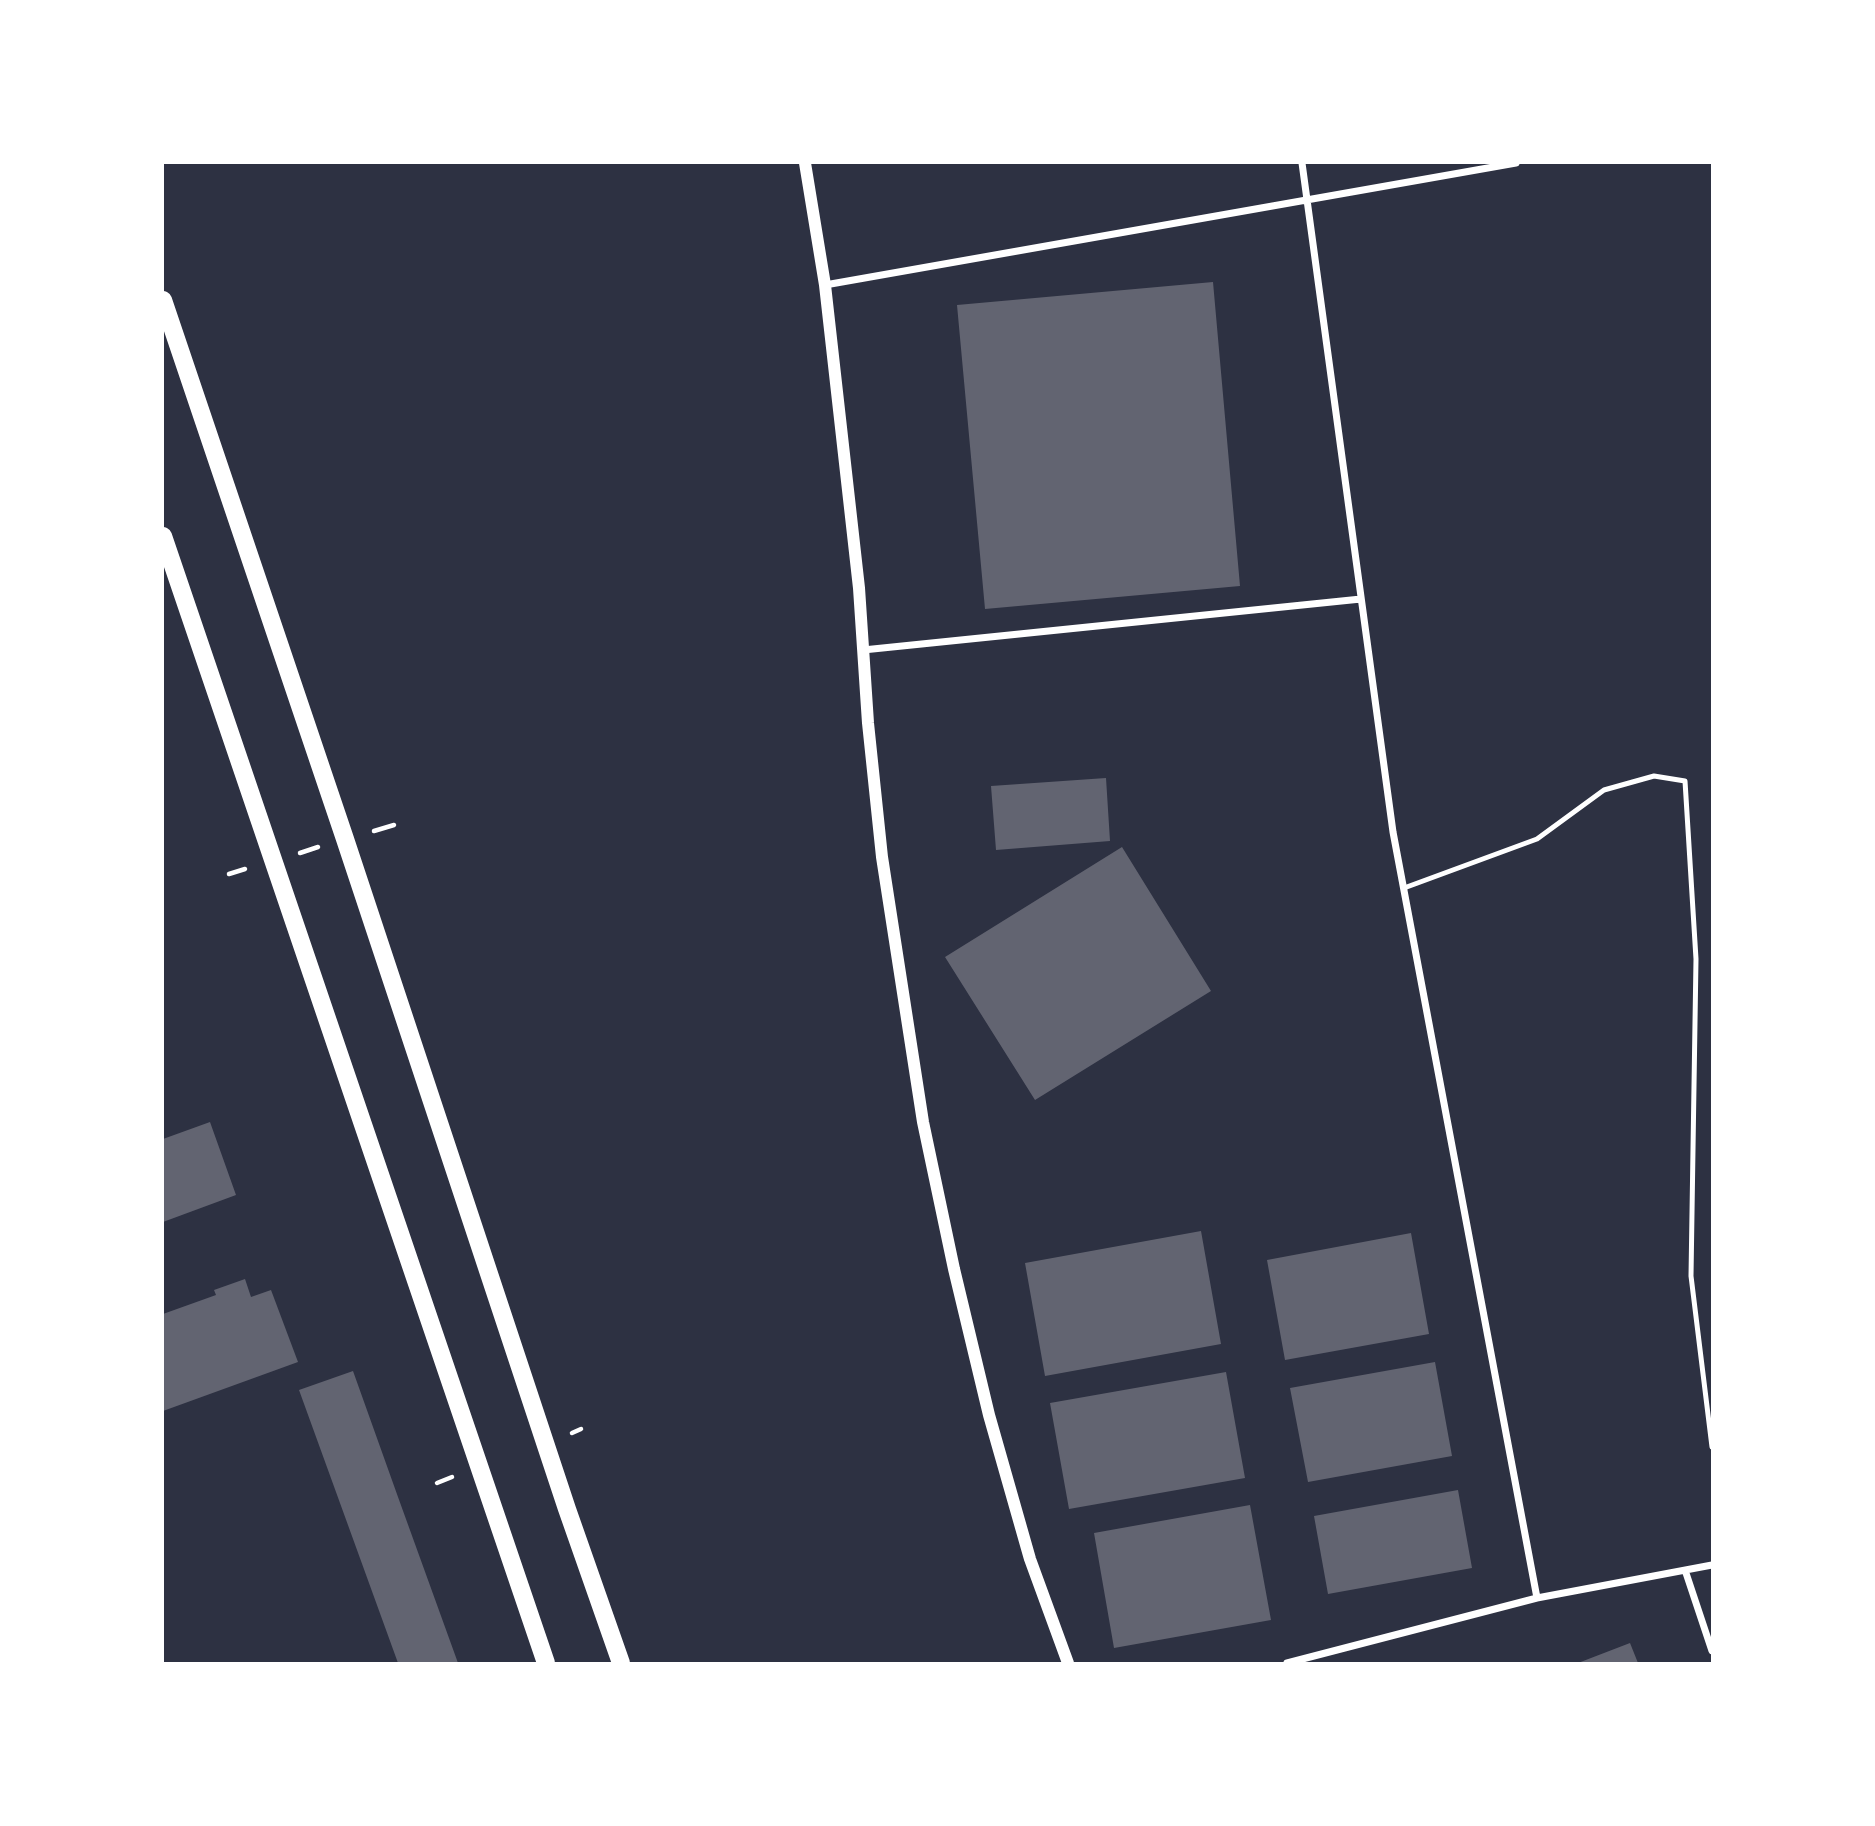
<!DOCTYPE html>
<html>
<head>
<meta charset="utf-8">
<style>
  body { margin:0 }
  #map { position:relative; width:1875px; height:1826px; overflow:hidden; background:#2d3142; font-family:Helvetica,sans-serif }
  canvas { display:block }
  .frame { position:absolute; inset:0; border:164px solid #fff; pointer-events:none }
</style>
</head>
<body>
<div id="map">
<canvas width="1875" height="1826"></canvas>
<div class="frame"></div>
</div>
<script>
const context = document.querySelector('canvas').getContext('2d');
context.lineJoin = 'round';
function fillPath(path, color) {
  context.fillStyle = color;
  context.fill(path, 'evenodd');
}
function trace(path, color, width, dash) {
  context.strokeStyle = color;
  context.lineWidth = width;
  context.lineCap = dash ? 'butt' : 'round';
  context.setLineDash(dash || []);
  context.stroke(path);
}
const building = new Path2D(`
  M1213 282 1240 586 985 609 957 305Z
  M1106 778 1110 841 996 850 991 786Z
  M1122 847 1211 991 1035 1100 945 957Z
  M210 1122 236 1195 163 1222V1139Z
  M1201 1231 1221 1344 1045 1376 1025 1263Z
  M1411 1233 1429 1334 1285 1360 1267 1260Z
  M245 1279 251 1297 271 1290 298 1362 163 1411V1314L216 1295 214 1290Z
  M1435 1362 1452 1456 1308 1482 1290 1388Z
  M353 1371 398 1497 458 1663H398L299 1390Z
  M1226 1372 1245 1478 1069 1509 1050 1403Z
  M1458 1490 1472 1568 1328 1594 1314 1516Z
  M1250 1505 1271 1620 1114 1648 1094 1533Z
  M1630 1643 1638 1663H1578Z`);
const path = new Path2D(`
  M374 831 394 825
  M300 853 318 847
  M229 874 245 869
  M572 1433 581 1429
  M437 1483 452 1477`);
const service = new Path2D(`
  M1404 888 1537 839 1604 790 1654 776 1685 781 1696 959 1691 1276 1712 1447`);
const minor = new Path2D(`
  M1302 163 1393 832 1537 1598
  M825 285 1516 163
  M863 650 1361 599
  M1685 1570 1712 1651
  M1287 1663 1537 1598 1712 1565`);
const tertiary = new Path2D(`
  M805 163 825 285 859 588 868 723 882 857 923 1122 954 1269 989 1415 1030 1559 1068 1663`);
const primary = new Path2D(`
  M163 300 345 839 567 1509 621 1663
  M163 536 546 1663`);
fillPath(building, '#626471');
trace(path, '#fff', 4.5);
trace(service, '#fff', 5);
trace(minor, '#fff', 7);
trace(tertiary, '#fff', 12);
trace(primary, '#fff', 18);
</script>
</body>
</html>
